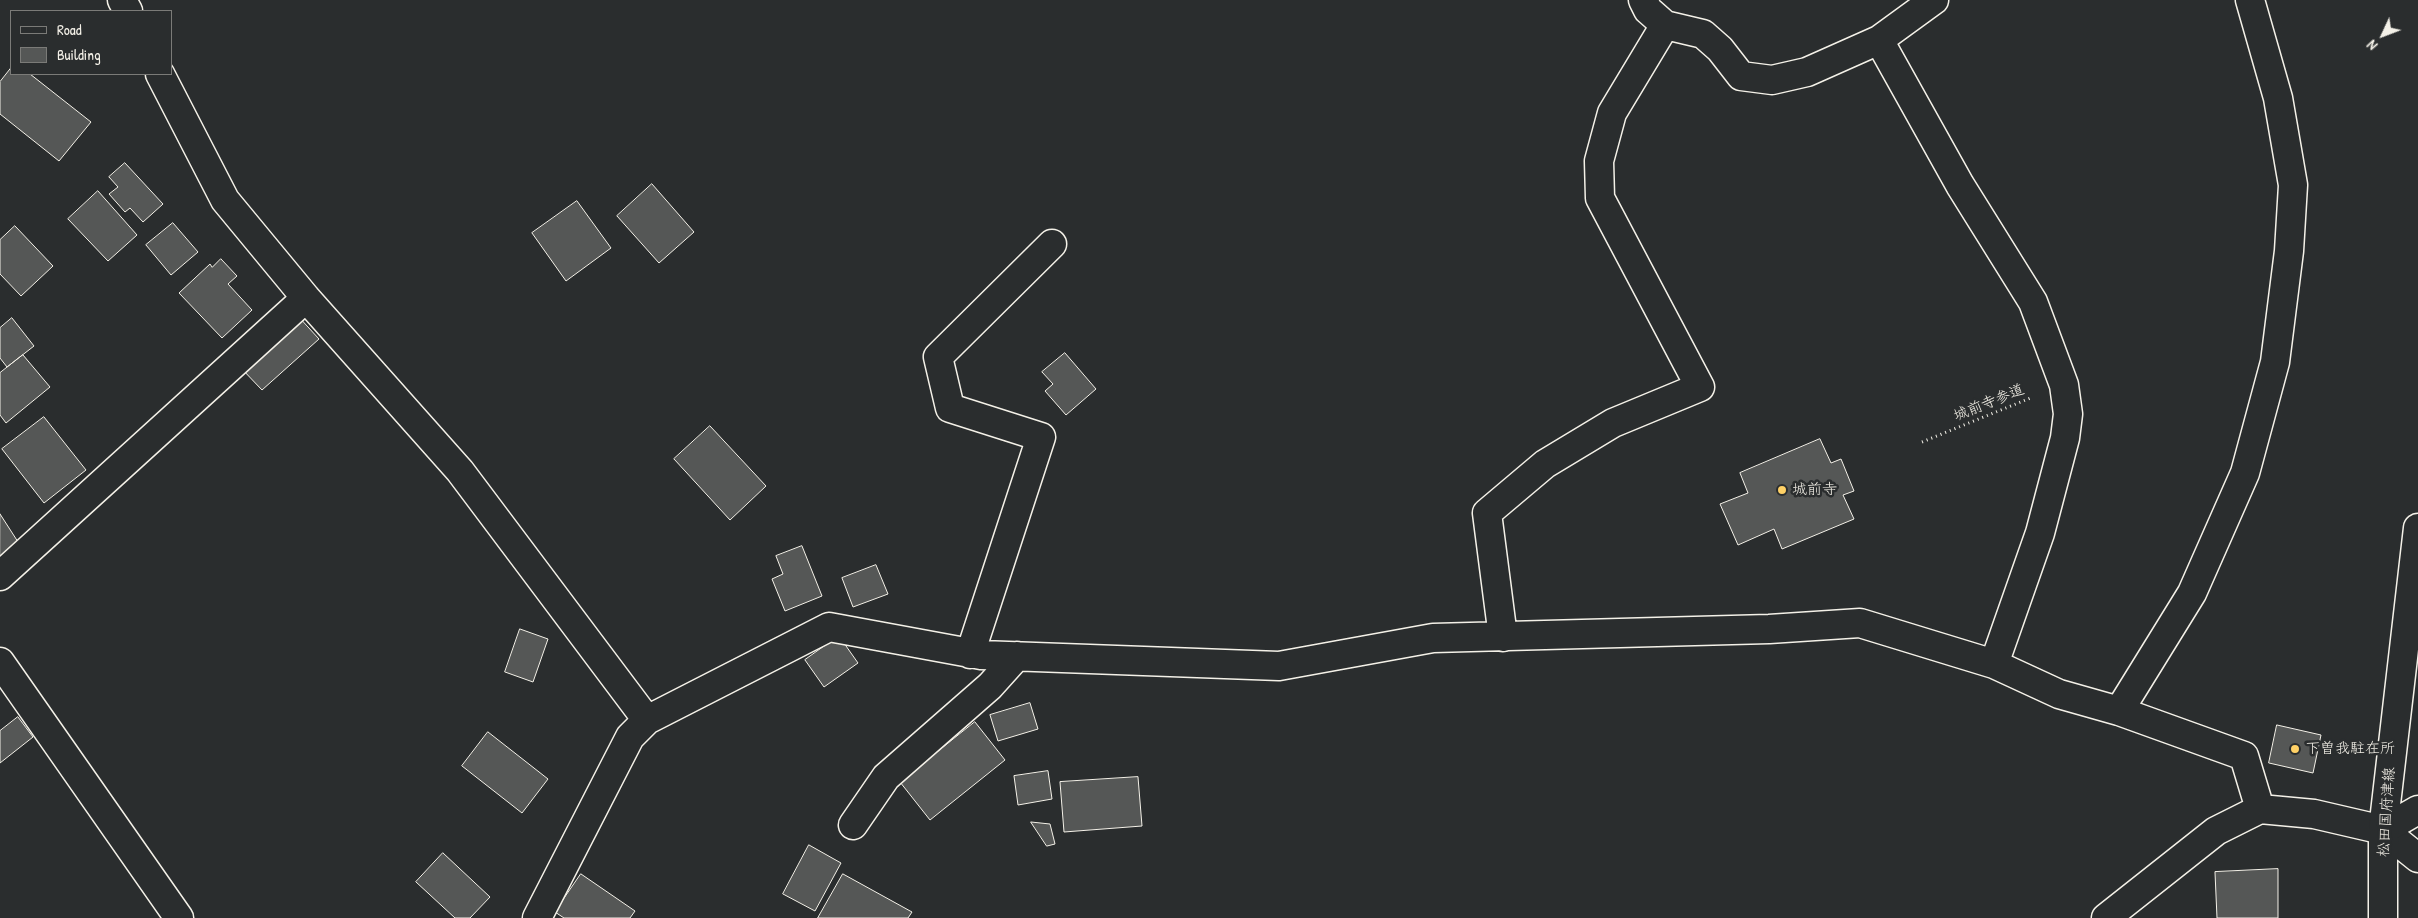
<!DOCTYPE html>
<html>
<head>
<meta charset="utf-8">
<style>
  body { margin:0 }
  #map { position:relative; width:2418px; height:918px; overflow:hidden; background:#2a2d2e; font-family:"Patrick Hand",sans-serif }
  canvas { display:block }
  .legend { position:absolute; left:10px; top:10px; width:162px; height:65px; box-sizing:border-box; background:#2a2d2e; border:1px solid #7b7b78; margin:0; padding:6px 9px; list-style:none; font-size:15px; color:#f4f1e8 }
  .legend li { display:flex; align-items:center; gap:10px; height:25px }
  .legend b { width:25px; border:1px solid #7b7b78 }
  .north { position:absolute; left:2358px; top:10px; width:50px; height:50px; -webkit-text-stroke:4px #2a2d2e; paint-order:stroke; rotate:227deg; font-size:14px; font-weight:700; line-height:20px; text-align:center; color:#f4f1e8 }
  .north::after { content:''; display:block; margin:auto; width:18px; height:22px; background:#f4f1e8; clip-path:polygon(50% 0,100% 100%,50% 72%,0 100%) }
</style>
</head>
<body>
<div id="map">
<canvas width="2418" height="918"></canvas>
<ul class="legend">
<li><b style="height:6px;background:#2a2d2e"></b>Road</li>
<li><b style="height:14px;background:#555756"></b>Building</li>
</ul>
<div class="north">N</div>
</div>
<script>
const context = document.querySelector('canvas').getContext('2d');
context.lineJoin = 'round';
function fillPath(path, color) {
  context.fillStyle = color;
  context.fill(path, 'evenodd');
}
function trace(path, color, width, dash) {
  context.strokeStyle = color;
  context.lineWidth = width;
  context.lineCap = dash ? 'butt' : 'round';
  context.setLineDash(dash || []);
  context.stroke(path);
}
function write(font, color, halo, rows, align = 'center') {
  context.font = font + ' "Patrick Hand","Klee One",sans-serif';
  context.lineWidth = 5;
  context.setLineDash([]);
  context.textBaseline = 'middle';
  context.strokeStyle = halo;
  context.fillStyle = color;
  for (const [text, x, y, turn = 0] of rows) {
    context.save();
    context.translate(x, y);
    context.rotate((+turn || 0) * Math.PI / 180);
    context.textAlign = isNaN(turn) ? turn : align;
    if (halo) context.strokeText(text, 0, 0);
    context.fillText(text, 0, 0);
    context.restore();
  }
}
const building = new Path2D(`
  M11 68V74H30L91 122 59 161 0 114V82Z
  M125 163 163 204 143 222 130 208 125 212 109 194 118 187 109 177Z
  M652 184 694 232 659 263 617 216Z
  M98 191 137 235 108 261 68 219Z
  M577 201 611 248 566 281 532 233Z
  M173 223 198 252 171 275 146 245Z
  M15 226 53 266 21 296 0 274V240Z
  M221 259 237 276 228 284 252 310 222 338 179 293 210 264 212 267Z
  M297 315 319 339 262 390 240 367Z
  M12 318 34 346 7 367 0 358V328Z
  M1065 353 1096 389 1066 415 1045 391 1053 384 1042 372Z
  M23 355 50 387 6 423 0 415V373Z
  M44 417 86 470 44 503 2 449Z
  M710 426 766 486 730 520 674 459Z
  M1820 439 1831 463 1841 459 1854 491 1843 495 1854 519 1782 549 1774 529 1738 545 1720 504 1748 493 1740 473Z
  M0 514 20 545 0 558Z
  M802 546 822 596 785 611 772 579 783 574 776 556Z
  M876 565 888 594 853 607 842 578Z
  M520 629 548 639 533 682 505 672Z
  M839 636 858 663 824 687 805 660Z
  M1030 703 1038 729 998 741 990 715Z
  M18 717 33 737 0 763V731Z
  M975 722 1005 760 930 820 900 782Z
  M2277 725 2321 735 2313 773 2269 763Z
  M488 732 548 779 522 813 462 766Z
  M1048 771 1052 799 1018 805 1014 776Z
  M1138 777 1142 826 1064 832 1060 782Z
  M1031 822 1050 824 1055 844 1047 846Z
  M809 845 841 863 815 911 783 894Z
  M443 853 490 897 470 918H455L416 882Z
  M2278 869V918H2217L2215 872Z
  M581 874 635 911 630 918H564L555 912Z
  M843 874 912 912 908 918H818Z`);
const path = new Path2D(`
  M1922 442 2033 397`);
const minor = new Path2D(`
  M122 0 128 11
  M1643 0 1648 10 1665 25 1703 34 1720 49 1741 76 1772 80 1807 72 1879 40 1934 0
  M1879 40 1960 185 2033 302 2064 385 2068 414 2065 438 2040 533 1994 664
  M160 74 225 200 306 298 460 471 647 720
  M0 576 306 298
  M1503 637 1487 513 1545 464 1613 423 1700 387 1600 198 1599 161 1612 113 1665 25
  M970 654 1041 437 950 408 938 357 1052 244
  M0 662 179 918
  M2119 711 2192 593 2245 473 2275 362 2289 251 2293 185 2278 98 2250 0
  M853 825 886 777 990 686 1017 656
  M537 918 630 737 647 720 829 627 981 655 1279 666 1433 638 1769 629 1860 623 1994 664 2059 694 2119 711 2244 756 2260 809
  M2106 918 2216 831 2260 809 2314 814 2383 830 2418 858`);
const major = new Path2D(`
  M2383 830 2418 810
  M2383 918V830L2418 528`);
const markers = [
  [1782,490,5,"#ffd166"],
  [2295,749,5,"#ffd166"]
];
const streetNames = [
  ["城前寺参道",1989,403,-22],
  ["松田国府津線",2387,812,-86]
];
const poiNames = [
  ["城前寺",1792,490],
  ["下曽我駐在所",2305,749]
];
fillPath(building, '#555756');
trace(building, '#f4f1e8', 1);
trace(minor, '#f4f1e8', 31);
trace(major, '#f4f1e8', 31);
trace(path, '#f4f1e8', 3, [1, 4]);
trace(minor, '#2a2d2e', 28);
trace(major, '#2a2d2e', 28);
for (const [x, y, r, color] of markers) {
  const dot = new Path2D();
  dot.arc(x, y, r, 0, 2 * Math.PI);
  context.fillStyle = color;
  context.fill(dot);
  trace(dot, '#2a2d2e', 2);
}
write('15px', '#f4f1e8', '#2a2d2e', streetNames);
write('15px', '#f4f1e8', '#2a2d2e', poiNames, 'left');
</script>
</body>
</html>
